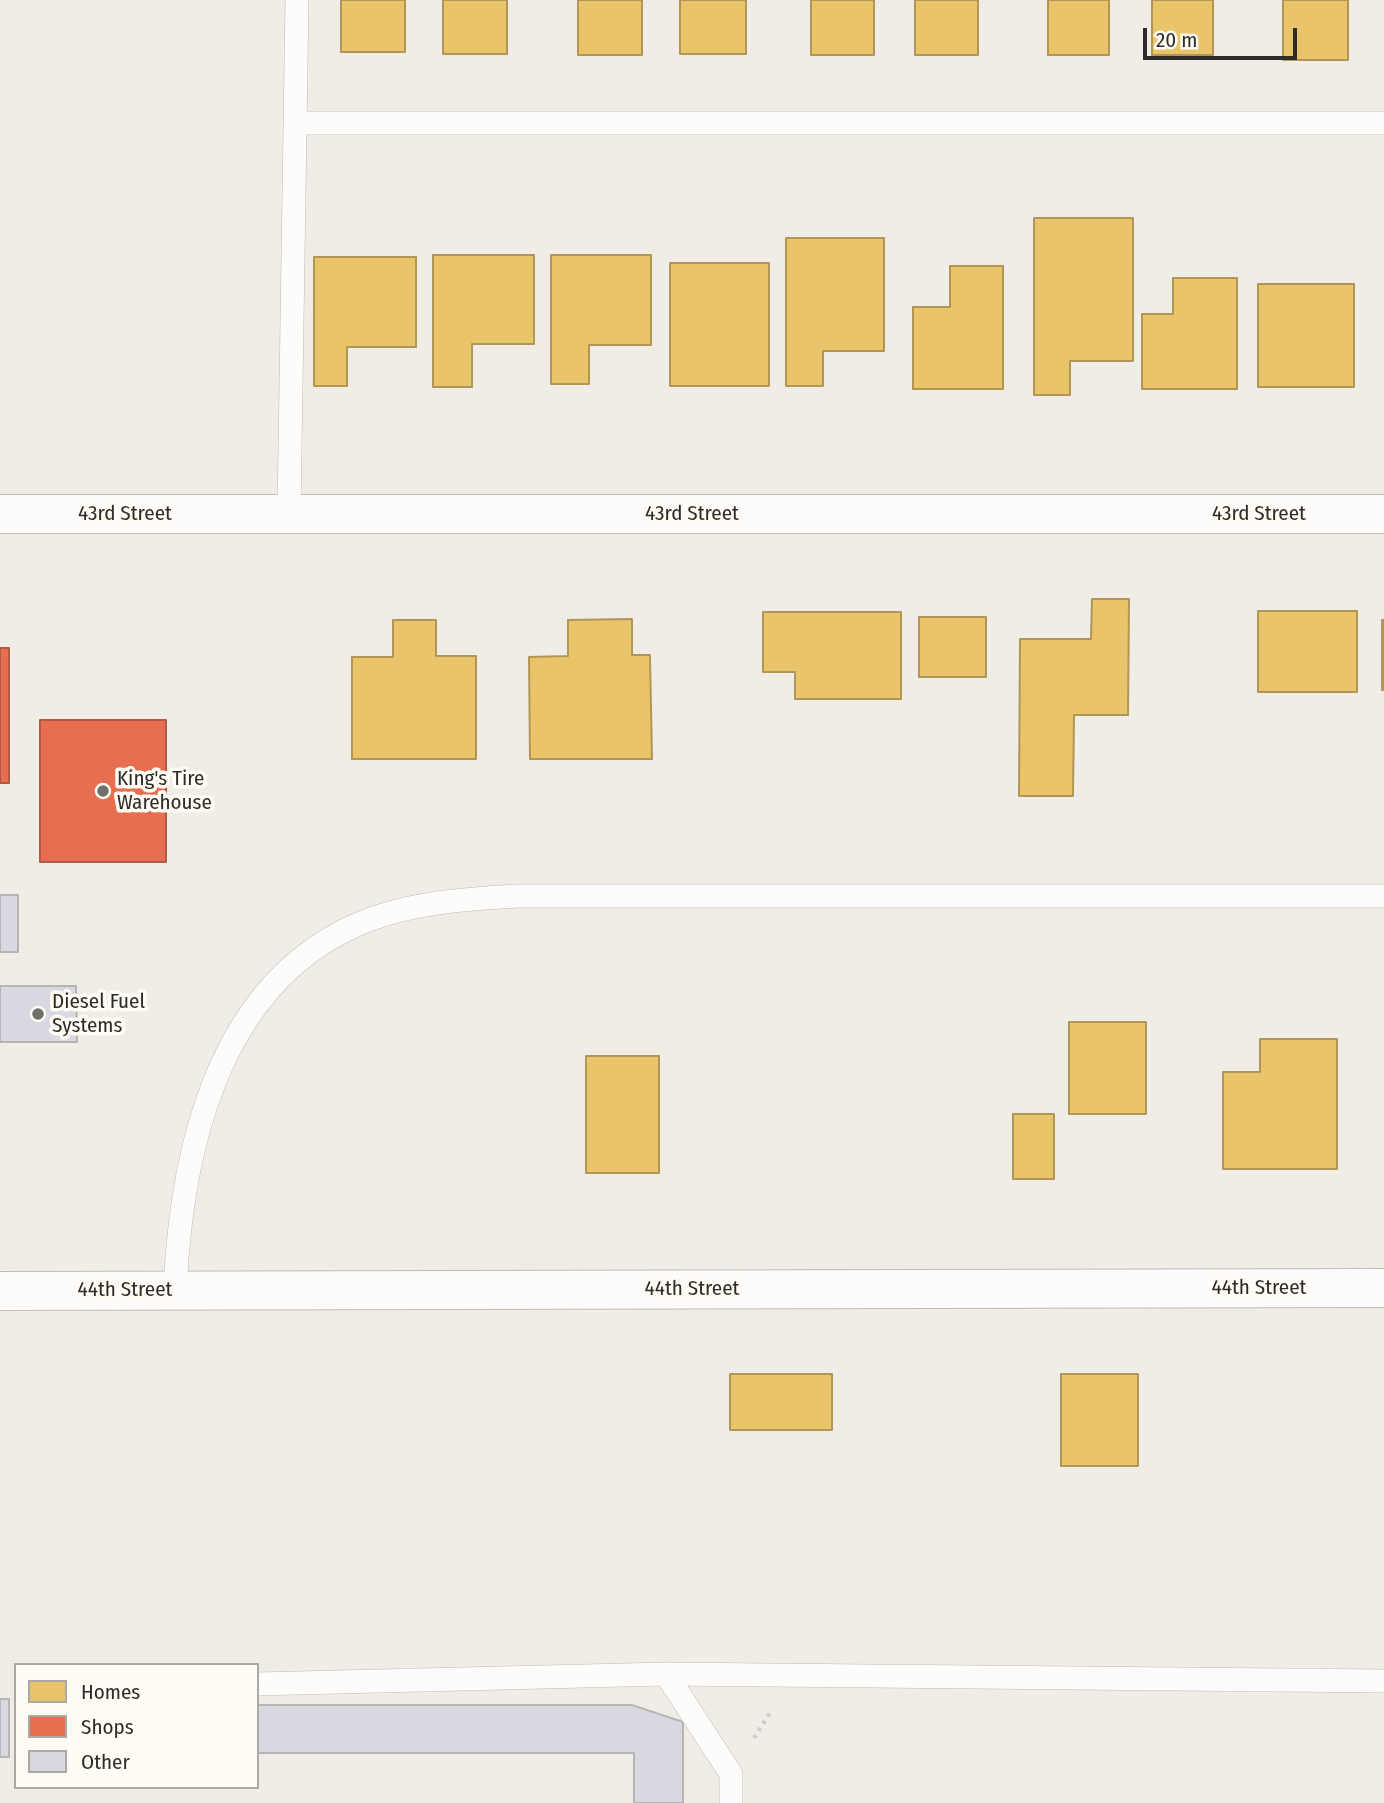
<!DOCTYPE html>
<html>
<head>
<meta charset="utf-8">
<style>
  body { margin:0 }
  #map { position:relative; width:1384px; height:1803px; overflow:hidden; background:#efede6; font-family:"Fira Sans Condensed",sans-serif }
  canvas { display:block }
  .legend { position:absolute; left:14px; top:1663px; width:245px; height:126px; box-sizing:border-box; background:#fffcf5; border:2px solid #aba9a3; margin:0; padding:9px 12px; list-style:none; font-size:21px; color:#2e2c28 }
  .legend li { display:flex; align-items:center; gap:14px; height:35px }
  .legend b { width:35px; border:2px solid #aba9a3 }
  .scale { position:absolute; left:1143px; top:28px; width:154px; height:32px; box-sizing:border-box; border:4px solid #2e2c28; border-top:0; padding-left:9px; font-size:21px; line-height:24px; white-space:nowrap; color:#2e2c28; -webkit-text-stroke:5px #fffcf5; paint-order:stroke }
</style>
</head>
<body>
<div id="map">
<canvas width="1384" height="1803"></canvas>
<ul class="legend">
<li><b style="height:19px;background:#e9c46a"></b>Homes</li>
<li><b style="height:19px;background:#e76f51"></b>Shops</li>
<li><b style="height:19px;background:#d9d8e1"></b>Other</li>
</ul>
<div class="scale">20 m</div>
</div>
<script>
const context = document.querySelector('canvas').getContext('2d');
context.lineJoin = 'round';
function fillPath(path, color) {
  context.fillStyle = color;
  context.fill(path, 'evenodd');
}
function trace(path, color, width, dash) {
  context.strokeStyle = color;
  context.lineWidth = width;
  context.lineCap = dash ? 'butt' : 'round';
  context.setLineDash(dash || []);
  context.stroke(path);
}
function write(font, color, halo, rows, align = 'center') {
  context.font = font + ' "Fira Sans Condensed",sans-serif';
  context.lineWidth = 7;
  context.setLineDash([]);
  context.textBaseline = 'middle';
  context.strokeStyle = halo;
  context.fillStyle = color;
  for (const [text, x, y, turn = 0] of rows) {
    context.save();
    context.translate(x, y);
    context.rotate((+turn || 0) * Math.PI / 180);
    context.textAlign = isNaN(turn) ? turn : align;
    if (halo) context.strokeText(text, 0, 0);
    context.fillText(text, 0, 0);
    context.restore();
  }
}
const homes = new Path2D(`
  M341 0H405V52H341Z
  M443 0H507V54H443Z
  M578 0H642V55H578Z
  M680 0H746V54H680Z
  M811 0H874V55H811Z
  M915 0H978V55H915Z
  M1048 0H1109V55H1048Z
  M1152 0H1213V55H1152Z
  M1283 0H1348V60H1283Z
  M1034 218H1133V361H1070V395H1034Z
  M786 238H884V351H823V386H786Z
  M433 255H534V344H472V387H433Z
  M551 255H651V345H589V384H551Z
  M314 257H416V347H347V386H314Z
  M670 263H769V386H670Z
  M950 266H1003V389H913V307H950Z
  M1173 278H1237V389H1142V314H1173Z
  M1258 284H1354V387H1258Z
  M1092 599H1129L1128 715H1074L1073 796H1019L1020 639H1091Z
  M1258 611H1357V692H1258Z
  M763 612H901V699H795V672H763Z
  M919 617H986V677H919Z
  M632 619V655H650L652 759H530L529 657 568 656V620Z
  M393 620H436V656H476V759H352V657H393Z
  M1382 620H1384V690H1382Z
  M1069 1022H1146V1114H1069Z
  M1260 1039H1337V1169H1223V1072H1260Z
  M586 1056H659V1173H586Z
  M1013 1114H1054V1179H1013Z
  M730 1374H832V1430H730Z
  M1061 1374H1138V1466H1061Z`);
const shops = new Path2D(`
  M0 648H9V783H0Z
  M40 720H166V862H40Z`);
const building = new Path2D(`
  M0 895H18V952H0Z
  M0 986H76L77 1042H0Z
  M0 1699H9V1757H0Z
  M257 1705H632L683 1722V1803H634V1753H257Z`);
const path = new Path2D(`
  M754 1738 770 1713`);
const lane = new Path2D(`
  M295 123H1384
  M289 514 297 0
  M175 1290C181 1154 216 990 352 927 403 903 463 899 518 896H1384
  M666 1674 731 1774V1803
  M257 1684 666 1674 1384 1681`);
const street = new Path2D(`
  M0 514H1384
  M0 1291 1384 1288`);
const markers = [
  [103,791,7,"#72706a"],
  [38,1014,7,"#72706a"]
];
const streetNames = [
  ["43rd Street",125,514],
  ["43rd Street",692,514],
  ["43rd Street",1259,514],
  ["44th Street",1259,1288],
  ["44th Street",692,1289],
  ["44th Street",125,1290]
];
const poiNames = [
  ["King's Tire",117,779],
  ["Warehouse",117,803],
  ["Diesel Fuel",52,1002],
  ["Systems",52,1026]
];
fillPath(homes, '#e9c46a');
trace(homes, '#b19656', 2);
fillPath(shops, '#e76f51');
trace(shops, '#b05b45', 2);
fillPath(building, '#d9d8e1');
trace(building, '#b6b5b4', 2);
trace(lane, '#bebcb6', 24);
trace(street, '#bebcb6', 40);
trace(path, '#d0cecc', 4.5, [3.5, 5]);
trace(lane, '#fdfcfb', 23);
trace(street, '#fdfcfb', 38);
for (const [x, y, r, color] of markers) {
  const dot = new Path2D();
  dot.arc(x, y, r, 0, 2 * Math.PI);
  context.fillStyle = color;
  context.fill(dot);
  trace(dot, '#fffcf5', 2.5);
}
write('21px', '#2e2c28', '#fffcf5', streetNames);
write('21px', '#2e2c28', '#fffcf5', poiNames, 'left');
</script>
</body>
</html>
